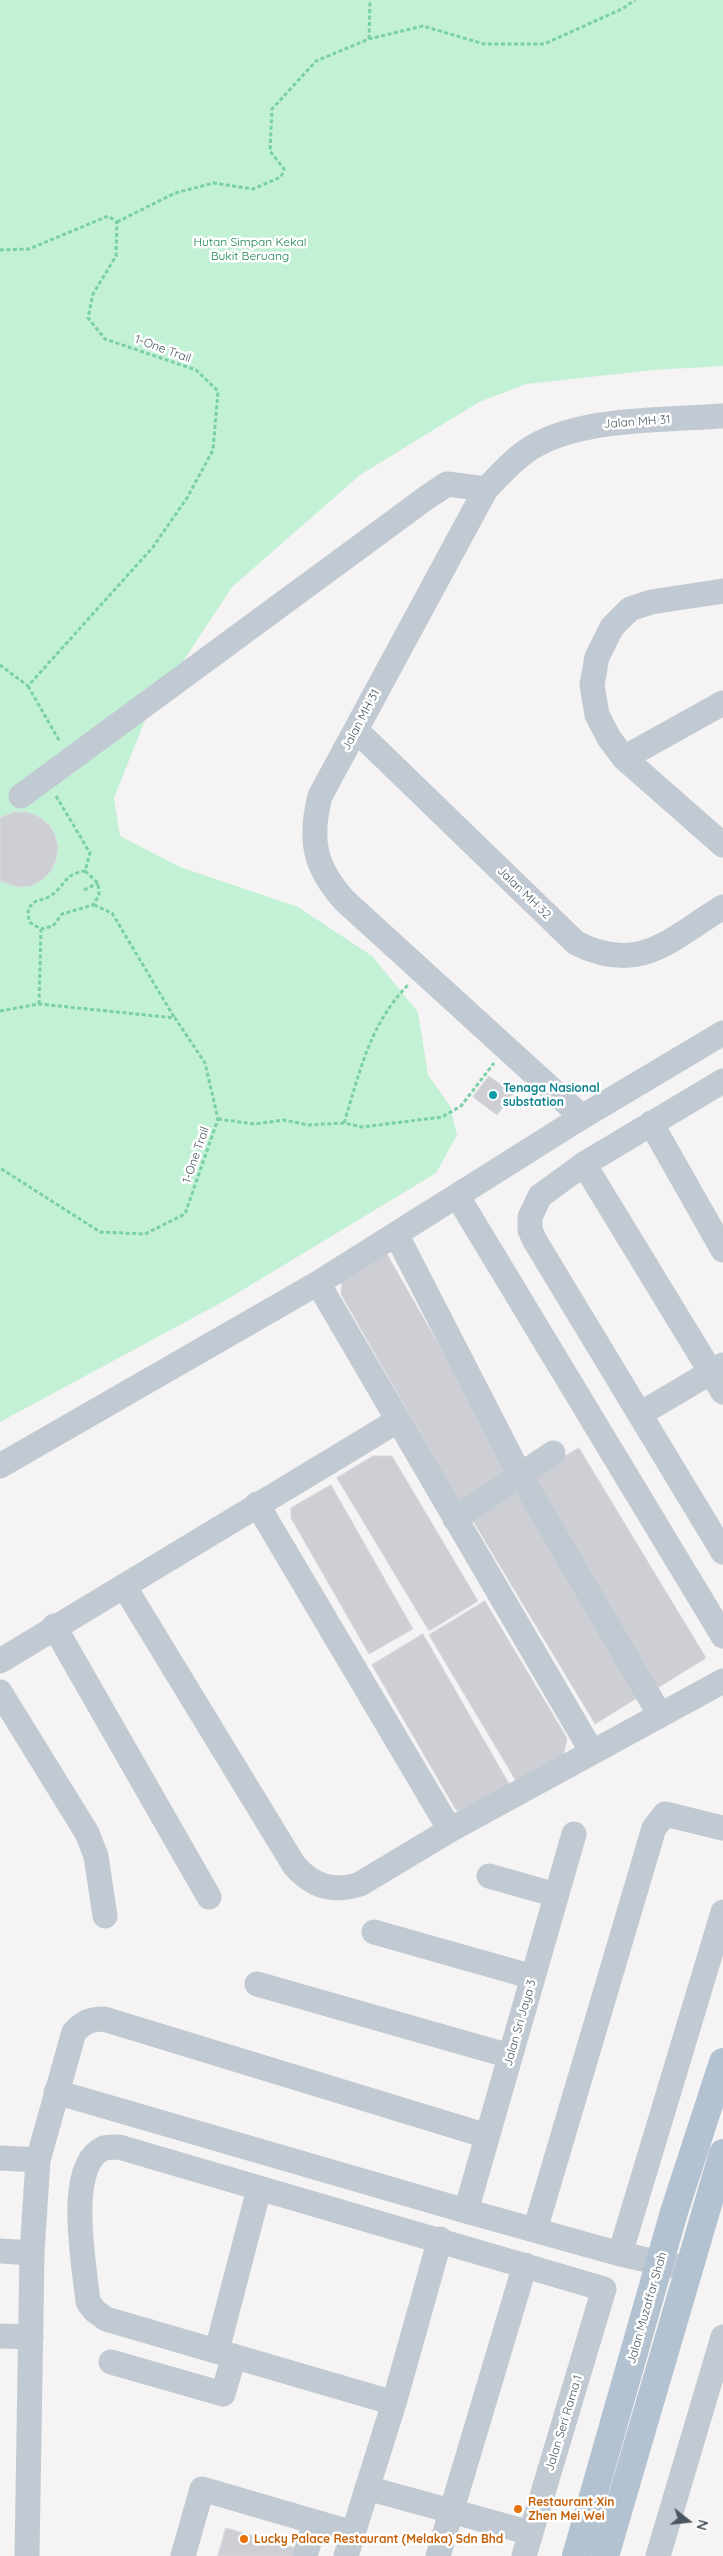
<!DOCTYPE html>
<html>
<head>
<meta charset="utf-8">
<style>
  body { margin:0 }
  #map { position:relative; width:723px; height:2556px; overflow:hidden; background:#f5f3f3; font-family:Quicksand,sans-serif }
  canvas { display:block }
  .north { position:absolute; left:663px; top:2496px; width:50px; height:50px; -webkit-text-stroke:4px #fff; paint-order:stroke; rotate:106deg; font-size:14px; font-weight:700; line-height:20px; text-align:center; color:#4a5661 }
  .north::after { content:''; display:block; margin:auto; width:18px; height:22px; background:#4a5661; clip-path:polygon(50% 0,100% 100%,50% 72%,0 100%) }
</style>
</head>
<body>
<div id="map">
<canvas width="723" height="2556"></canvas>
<div class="north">N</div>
</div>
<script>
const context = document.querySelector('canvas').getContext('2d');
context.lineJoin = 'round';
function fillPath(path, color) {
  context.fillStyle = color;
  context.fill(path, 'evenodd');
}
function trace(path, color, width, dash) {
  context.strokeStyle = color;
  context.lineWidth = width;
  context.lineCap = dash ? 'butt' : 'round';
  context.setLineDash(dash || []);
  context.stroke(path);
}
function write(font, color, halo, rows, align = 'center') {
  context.font = font + ' Quicksand,sans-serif';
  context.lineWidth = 5;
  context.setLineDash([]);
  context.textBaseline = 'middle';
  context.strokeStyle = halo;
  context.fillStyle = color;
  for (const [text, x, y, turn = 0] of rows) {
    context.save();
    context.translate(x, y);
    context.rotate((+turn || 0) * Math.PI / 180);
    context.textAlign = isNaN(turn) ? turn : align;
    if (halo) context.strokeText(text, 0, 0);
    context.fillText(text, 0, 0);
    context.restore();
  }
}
const green = new Path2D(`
  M0 0H723V366L653 370 526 384 479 402 360 475 232 587 146 718 114 798 120 836 180 867 298 907 372 956 418 1012 428 1075 450 1106 457 1135 436 1173 226 1300 0 1422Z`);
const building = new Path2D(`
  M15 812H27L39 817 49 825 55 835 58 848 56 860 51 871 42 880 31 886 19 887 0 881V818Z
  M489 1076 513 1094 497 1115 473 1097Z
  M384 1249 513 1475 461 1505 341 1294 342 1273Z
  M579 1448 706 1658 651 1692 523 1481Z
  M373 1456H392L478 1601 429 1631 337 1478Z
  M331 1485 413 1629 369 1654 291 1518V1508Z
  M518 1487 642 1695 595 1724 470 1516Z
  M485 1601 567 1738 563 1759 519 1786 429 1635Z
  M423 1634 512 1789 473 1812 456 1810 372 1665Z
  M226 2528 302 2550 300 2556H218Z`);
const path = new Path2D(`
  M369 39 370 0
  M117 222 175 193 214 183 253 189 281 177 284 169 270 151 272 109 316 61 369 39 423 26 484 44H544L622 9 635 0
  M0 250 29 249 108 216 117 222 116 256 93 294 88 318 105 339 196 370 218 391 213 450 187 498 153 547 28 686 0 665
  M28 686 60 742
  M56 796 90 853 85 871
  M85 871 98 883 99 895 93 905 62 914 53 926 41 929 29 922 28 909C38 896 39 903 50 896 66 886 63 874 85 871Z
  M84 890 98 883
  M94 905 112 913 174 1017
  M39 1004 41 929
  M0 1011 39 1004 175 1018 205 1063 218 1119 185 1214 145 1234 100 1232 0 1168
  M218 1119 254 1124 284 1120 308 1125 344 1123 362 1127 442 1117 461 1106 494 1063
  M344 1123C360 1072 369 1025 408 985`);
const minor = new Path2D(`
  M723 591 651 602 630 609 612 627 597 657 592 685 597 715 609 738 624 758 723 845
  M356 730 576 943C640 975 669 940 723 907
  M624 758 723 703
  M21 796 426 498 447 484 486 489
  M723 1081 584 1164 540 1196 530 1217V1230L535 1241 723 1552
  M582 1117 345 901C314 867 309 840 320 796L486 489C498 477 511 462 525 452 573 417 664 420 723 416
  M651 1123 723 1250
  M584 1164 723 1392
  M458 1197 723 1636
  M396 1234 520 1475 660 1715
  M318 1283 592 1752
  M640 1414 723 1365
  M0 1466 318 1283 582 1117 723 1033
  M257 1504 450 1830
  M455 1519 553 1453
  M124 1586 294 1865C312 1886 333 1893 360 1884L450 1830 723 1681
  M54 1626 209 1897
  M0 1661 397 1421
  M0 1692 87 1833 96 1856 105 1916
  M489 1876 556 1895
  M374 1932 533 1977
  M257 1984 510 2056
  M56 2092 466 2211 620 2254 689 2269
  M0 2158 38 2160
  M466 2211 574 1834
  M535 2230 654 1828 665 1814 723 1828
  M0 2251 32 2253
  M620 2254 723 1912
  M0 2336 31 2337
  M217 2350 259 2189
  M111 2362 223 2394 234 2356
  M394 2403 106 2319 95 2311 88 2302C85 2268 64 2165 104 2148 108 2147 115 2147 119 2147L604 2289 524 2556
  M367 2488 531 2533
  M27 2556 32 2253 38 2160 74 2032C84 2022 90 2019 104 2019L487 2136
  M183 2556 202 2489 353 2533
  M305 2556 315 2522
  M346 2556 394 2403 440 2239
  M438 2556 525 2265
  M658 2556 723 2337`);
const major = new Path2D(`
  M576 2556 674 2212 723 2062
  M605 2556 723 2153`);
const markers = [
  [493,1095,5,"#0f9aa8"],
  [518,2509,5,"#e8710a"],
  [244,2539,5,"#e8710a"]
];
const parkNames = [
  ["Hutan Simpan Kekal",250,242],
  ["Bukit Beruang",250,256]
];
const streetNames = [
  ["1-One Trail",163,349,20],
  ["Jalan MH 31",637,422,-4],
  ["Jalan MH 31",361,720,-62],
  ["Jalan MH 32",524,893,44],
  ["1-One Trail",196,1155,-71],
  ["Jalan Sri Jaya 3",520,2023,-74],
  ["Jalan Muzaffar Shah",647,2308,-74],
  ["Jalan Seri Rama 1",564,2423,-73]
];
const cultureNames = [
  ["Tenaga Nasional",503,1088],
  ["substation",503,1102]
];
const foodNames = [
  ["Restaurant Xin",528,2502],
  ["Zhen Mei Wei",528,2516],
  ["Lucky Palace Restaurant (Melaka) Sdn Bhd",254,2539]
];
fillPath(green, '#c3f1d5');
fillPath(building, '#cdcfd5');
trace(building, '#d7d9de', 1);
trace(path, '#7ad0a6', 3, [4, 2.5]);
trace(minor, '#c1cad2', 25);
trace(major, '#b3c2d1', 28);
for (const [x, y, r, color] of markers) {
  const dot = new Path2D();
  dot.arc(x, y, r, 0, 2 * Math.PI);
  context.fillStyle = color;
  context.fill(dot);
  trace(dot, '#fff', 2);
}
write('12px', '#17864f', '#fff', parkNames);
write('12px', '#4a5661', '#fff', streetNames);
write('bold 12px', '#0d838f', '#fff', cultureNames, 'left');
write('bold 12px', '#c56008', '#fff', foodNames, 'left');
</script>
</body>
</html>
